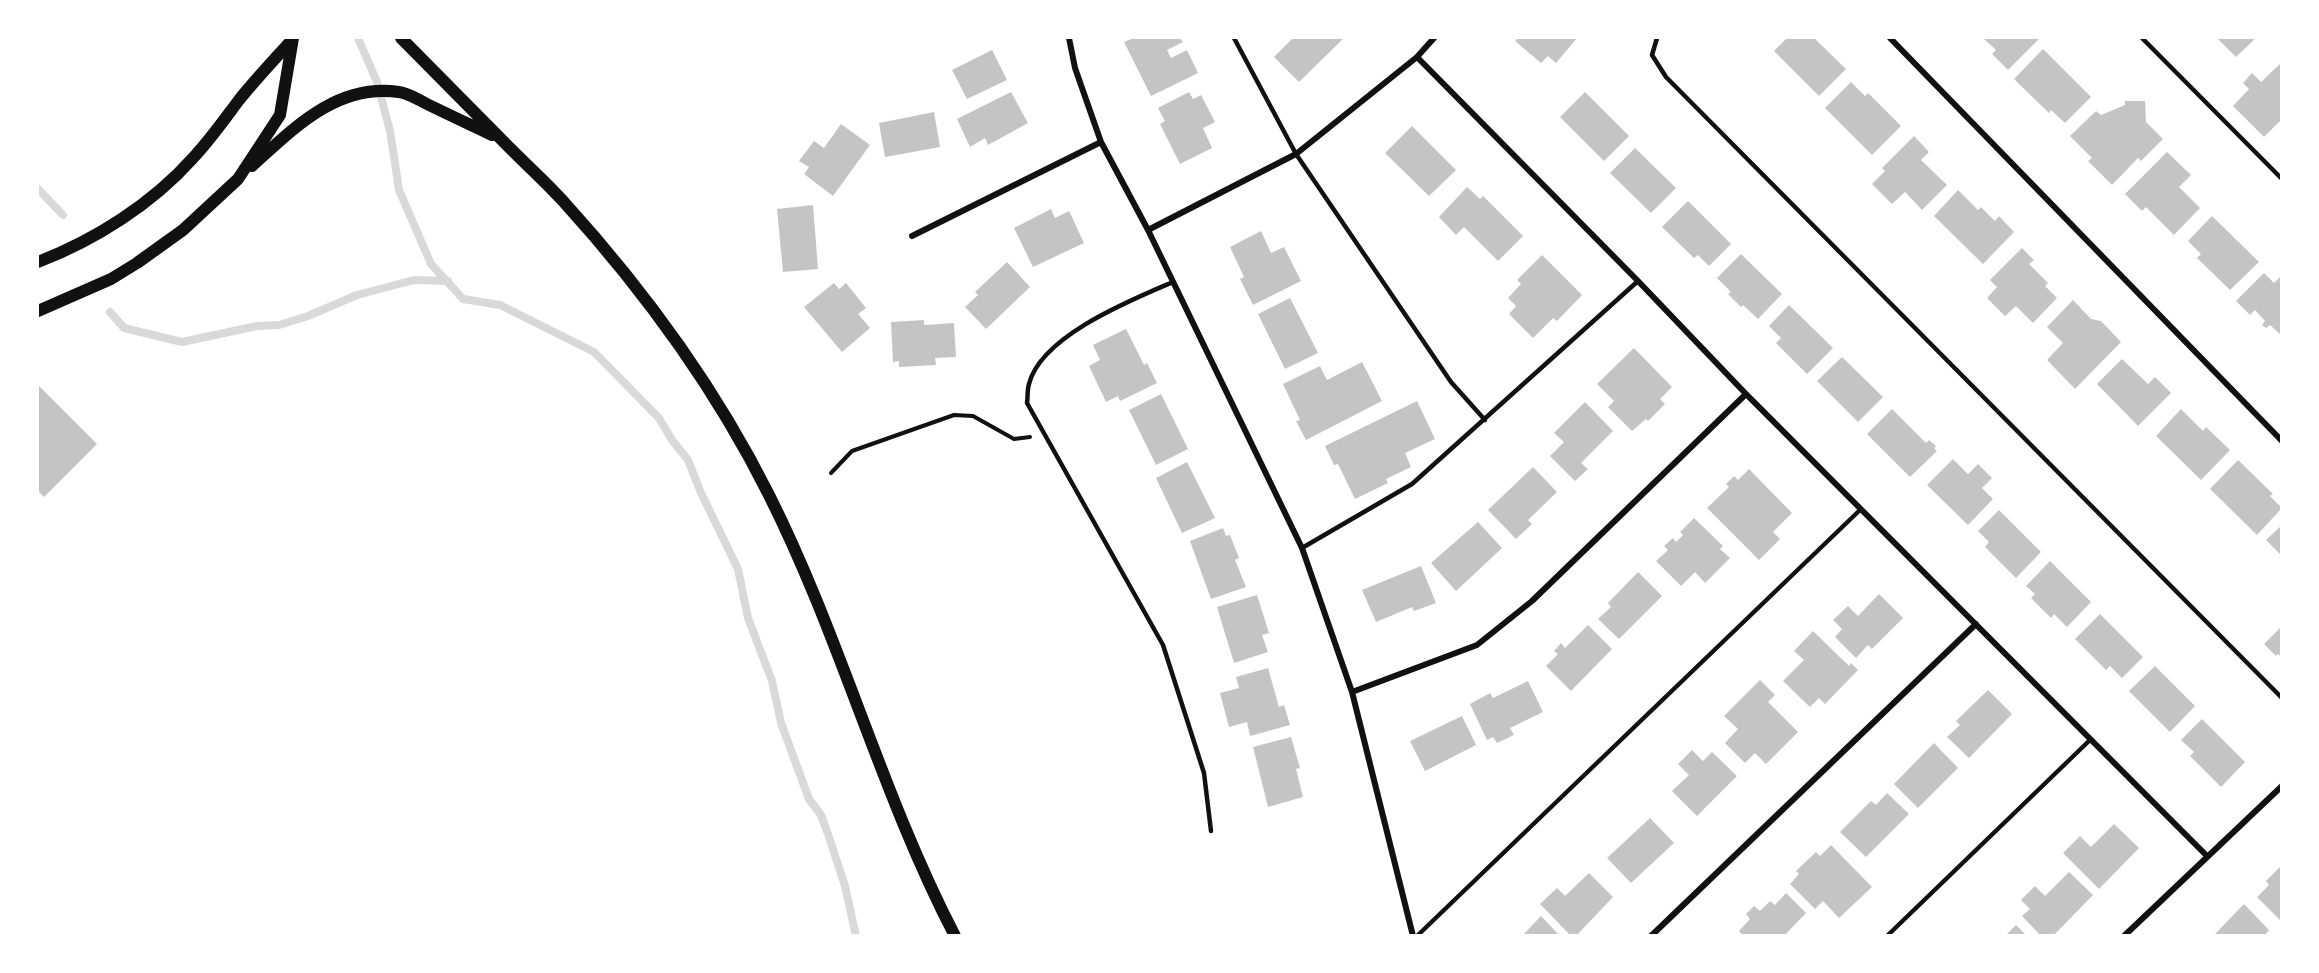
<!DOCTYPE html>
<html>
<head>
<meta charset="utf-8">
<style>
  body { margin:0 }
  #map { position:relative; width:2319px; height:973px; overflow:hidden; background:#fff; font-family:Montserrat,sans-serif }
  canvas { display:block }
  .frame { position:absolute; inset:0; border:39px solid #fff; pointer-events:none }
</style>
</head>
<body>
<div id="map">
<canvas width="2319" height="973"></canvas>
<div class="frame"></div>
</div>
<script>
const context = document.querySelector('canvas').getContext('2d');
context.lineJoin = 'round';
function trace(path, color, width, dash) {
  context.strokeStyle = color;
  context.lineWidth = width;
  context.lineCap = dash ? 'butt' : 'round';
  context.setLineDash(dash || []);
  context.stroke(path);
}
function fillPath(path, color) {
  context.fillStyle = color;
  context.fill(path, 'evenodd');
}
const stream = new Path2D(`
  M358 38 377 82 390 131 399 190 431 264 463 299 500 305 594 352 659 418 672 440 688 460 701 493 738 569 748 618 772 681 781 723 809 799 821 815 828 834 845 886 856 936
  M38 189 63 215
  M110 312 124 328 182 342 257 326 279 325 308 316 357 295 414 280 448 281`);
const building = new Path2D(`
  M1134 38H1180L1183 42 1167 50 1171 58 1187 50 1198 73 1151 96 1124 42Z
  M1293 38H1344L1299 82 1274 57Z
  M1518 38H1577L1556 63 1548 56 1541 63 1515 41Z
  M1787 38H1814L1846 69 1819 96 1774 51Z
  M1983 38H2040L2008 70 1992 54 1996 50Z
  M2217 38H2256L2236 57Z
  M2043 49 2091 97 2065 123 2051 110 2049 113 2014 79Z
  M992 50 1007 80 967 99 952 70Z
  M2282 62V119L2264 137 2233 106 2249 89 2243 83 2252 73 2261 82Z
  M1851 82 1865 96 1868 93 1901 126 1872 155 1825 108Z
  M1011 92 1028 123 988 145 985 138 970 147 957 119Z
  M1189 92 1193 99 1201 95 1215 122 1203 128 1212 148 1180 164 1160 124 1165 121 1158 108Z
  M1585 92 1629 136 1604 161 1560 117Z
  M2125 101H2145L2146 122 2163 139 2141 161 2138 158 2112 185 2088 161 2092 158 2070 136 2096 111 2101 115 2125 105Z
  M934 112 940 147 885 157 879 123Z
  M841 124 870 145 833 196 804 174 809 167 799 161 814 141 824 148Z
  M1412 126 1456 170 1429 196 1385 153Z
  M1914 136 1929 152 1921 160 1947 185 1922 210 1905 192 1892 204 1872 184 1885 171 1882 168Z
  M1635 148 1676 188 1651 213 1610 173Z
  M2167 152 2191 175 2179 187 2200 208 2174 235 2146 207 2142 211 2125 194Z
  M1467 187 1480 199 1483 196 1523 236 1498 261 1464 227 1456 235 1439 217Z
  M1958 190 1978 210 1981 207 1995 221 1999 216 2014 232 1983 264 1934 216Z
  M1688 201 1731 244 1709 266 1698 255 1694 258 1662 227Z
  M813 205 818 269 783 272 777 209Z
  M1051 209 1055 218 1069 211 1084 243 1033 267 1014 228Z
  M2212 216 2259 262 2230 290 2197 258 2201 254 2188 241Z
  M1261 231 1271 253 1284 247 1301 281 1253 305 1240 279 1244 277 1230 247Z
  M2022 248 2034 260 2029 264 2048 283 2045 286 2057 298 2033 323 2016 306 2005 316 1987 298 1997 287 1990 280Z
  M1741 254 1782 294 1758 319 1743 305 1741 307 1728 294 1731 292 1717 278Z
  M1542 255 1582 295 1557 321 1553 318 1533 338 1509 314 1516 306 1508 298 1521 284 1517 280Z
  M1007 262 1030 287 986 329 965 307 978 295 975 292Z
  M2264 273 2274 283 2282 275V336L2270 325 2266 328 2262 325 2265 321 2255 310 2250 315 2236 301Z
  M834 283 839 289 846 283 866 308 858 314 870 328 842 352 804 307Z
  M1290 298 1318 353 1285 369 1258 314Z
  M2073 300 2091 319 2101 321 2121 342 2075 389 2047 360 2063 343 2047 327Z
  M1789 305 1833 348 1807 374 1776 343 1781 338 1769 326Z
  M924 320V325L954 323 956 357 935 358 936 365 899 367V361L893 362 891 322Z
  M1126 329 1144 365 1147 363 1157 383 1120 401 1118 396 1106 402 1089 366 1100 360 1093 345Z
  M1634 348 1672 387 1660 399 1665 404 1648 421 1646 419 1632 431 1608 407 1614 401 1597 384Z
  M1842 357 1883 397 1858 422 1817 381Z
  M2122 359 2148 384 2155 377 2171 393 2138 426 2097 384Z
  M1362 362 1382 401 1306 440 1296 421 1300 420 1283 384 1320 366 1327 380Z
  M38 385 97 444 44 497 38 491Z
  M1161 394 1188 449 1156 465 1129 410Z
  M1417 401 1435 439 1405 453 1411 467 1386 479 1388 483 1355 499 1338 464 1334 465 1325 446Z
  M1585 402 1613 431 1581 463 1588 469 1575 481 1550 456 1564 442 1554 433Z
  M1892 409 1926 443 1929 440 1936 446 1934 448 1937 451 1910 477 1867 434Z
  M2181 409 2203 431 2206 427 2230 450 2201 480 2156 436Z
  M1953 459 1968 474 1978 464 1992 478 1982 488 1993 499 1968 525 1927 485Z
  M2238 460 2273 494 2270 496 2282 508 2257 535 2210 489Z
  M1187 462 1215 518 1182 533 1156 478Z
  M1533 467 1557 492 1528 520 1532 524 1516 539 1488 510Z
  M1749 469 1792 513 1773 532 1780 539 1759 560 1707 508 1729 487 1726 484 1734 476 1738 480Z
  M1999 510 2041 552 2016 578 1985 547 1989 542 1978 531Z
  M1694 518 1723 546 1720 549 1730 558 1705 583 1695 572 1681 586 1656 561 1668 550 1664 546 1673 538 1676 542 1683 535 1680 532Z
  M1478 522 1502 548 1456 591 1431 563Z
  M2282 525V556L2266 540Z
  M1223 528 1226 536 1230 535 1239 558 1235 560 1246 587 1211 599 1190 541Z
  M2050 561 2091 602 2067 627 2054 614 2051 618 2031 598 2035 594 2026 586Z
  M1421 566 1436 603 1414 611 1412 607 1376 622 1362 590Z
  M1638 572 1662 596 1619 639 1598 619 1611 607 1608 603Z
  M1879 594 1903 618 1872 649 1868 645 1856 658 1835 637 1842 629 1833 620 1848 606 1858 616Z
  M1257 595 1269 633 1262 635 1268 652 1234 663 1217 607Z
  M2100 614 2143 657 2122 678 2110 666 2106 670 2075 639Z
  M1588 625 1612 649 1571 691 1546 666 1558 654 1554 651 1561 643 1565 648Z
  M2282 626V657L2278 654 2276 656 2264 644Z
  M1813 631 1849 666 1851 663 1858 670 1825 704 1819 698 1810 707 1783 681 1804 660 1794 651Z
  M2155 666 2195 706 2170 732 2129 691Z
  M1268 668 1279 707 1284 705 1290 725 1250 736 1247 722 1229 727 1220 693 1239 688 1236 677Z
  M1760 680 1775 695 1768 702 1798 732 1766 764 1755 753 1745 763 1725 743 1738 729 1724 716Z
  M1528 681 1543 712 1510 728 1514 735 1497 743 1493 737 1487 740 1470 704 1490 693 1493 698Z
  M1988 690 2012 714 1969 758 1947 737 1960 725 1956 721Z
  M1462 716 1476 745 1425 771 1410 741Z
  M2202 719 2245 762 2221 787 2190 756 2194 752 2181 740Z
  M1291 737 1300 768 1296 769 1303 797 1268 807 1253 747Z
  M1934 743 1958 768 1918 808 1894 784Z
  M1692 750 1703 761 1712 752 1737 776 1697 816 1672 791 1689 775 1678 764Z
  M1887 793 1909 814 1866 857 1840 832 1871 801 1876 805Z
  M1650 818 1674 843 1631 883 1607 858Z
  M2114 824 2139 848 2099 889 2063 853 2080 836 2091 847Z
  M1831 845 1872 887 1839 918 1823 901 1815 909 1790 884 1799 874 1796 871 1816 852 1820 856Z
  M2282 865V922L2257 897 2269 885 2266 881Z
  M2069 872 2093 895 2053 936H2041L2022 916 2030 909 2021 900 2035 886 2045 896Z
  M1589 873 1613 897 1576 936H1571L1540 904 1557 888 1565 896Z
  M1786 893 1806 913 1784 936H1743L1739 931 1750 919 1746 914 1754 906 1760 911 1770 901 1775 905Z
  M2244 904 2269 930 2264 936H2213Z
  M1541 916 1560 936H1522Z
  M2016 925 2027 936H2005Z`);
const path = new Path2D(`
  M831 473 852 451 954 415 973 416 1014 439 1030 437`);
const service = new Path2D(`
  M1234 38 1296 154 1451 382 1485 420
  M1657 38 1652 55 1666 77 2282 698
  M2142 38 2282 179
  M1173 282C1131 300 1041 336 1029 384 1027 390 1028 397 1027 403L1163 645 1204 773 1211 831
  M1302 548 1412 484 1638 281
  M1417 936 1861 509
  M1887 936 2091 739`);
const minor = new Path2D(`
  M1069 38 1075 68 1101 142 1148 230 1302 548 1352 692 1413 936
  M1890 38 2282 441
  M1417 57 1638 281 1746 394 2207 856
  M1148 230 1296 154 1417 57 1434 38
  M912 236 1101 142
  M1352 692 1477 645 1532 601 1746 394
  M1651 936 1976 624
  M2124 936 2282 786`);
const secondary = new Path2D(`
  M401 38C434 71 466 104 499 137 520 159 543 179 563 201 643 289 716 389 769 495 841 638 881 794 955 936
  M252 166C294 128 337 83 399 92 408 93 417 99 425 103 447 114 469 124 492 135
  M38 262C95 240 152 204 193 158 210 140 224 120 239 100 255 80 273 61 291 41
  M38 311 111 279 137 263 183 230 238 179 280 115 293 38`);
trace(stream, '#d9d9d9', 8);
fillPath(building, '#c4c4c4');
trace(path, '#111', 4);
trace(service, '#111', 4.5);
trace(minor, '#111', 6);
trace(secondary, '#111', 12);
</script>
</body>
</html>
